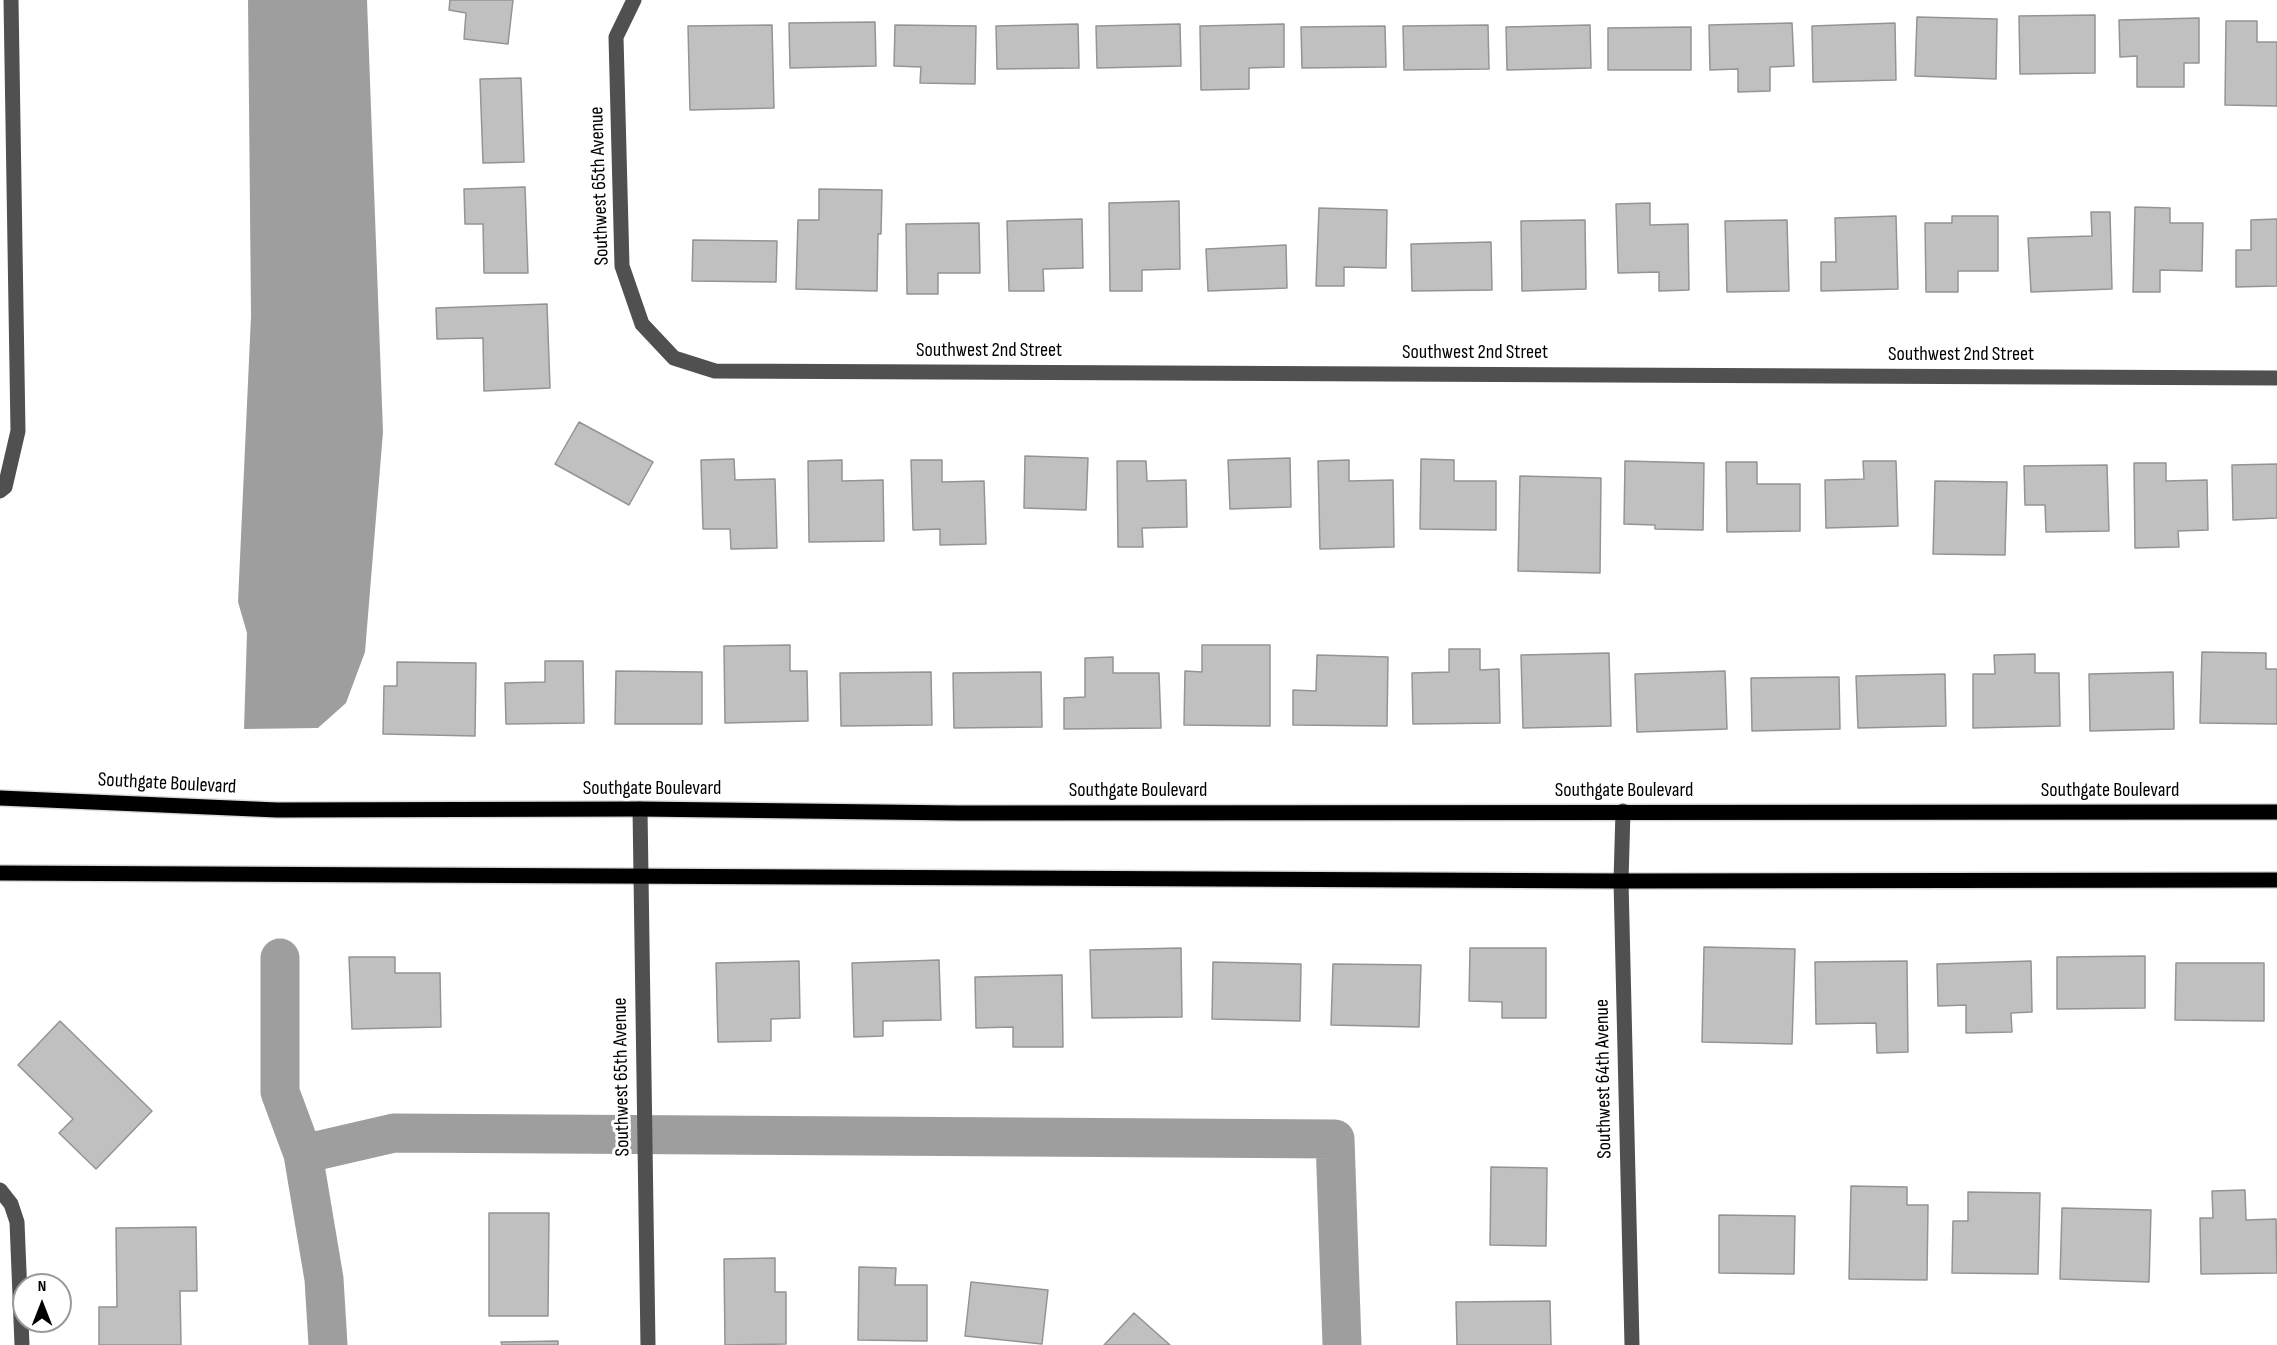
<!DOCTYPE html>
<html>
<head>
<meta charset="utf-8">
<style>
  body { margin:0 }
  #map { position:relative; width:2277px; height:1345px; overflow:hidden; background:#fff; font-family:"Sofia Sans Condensed",sans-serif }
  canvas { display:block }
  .north { position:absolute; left:12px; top:1273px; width:60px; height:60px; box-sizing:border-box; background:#fff; border:2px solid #999; border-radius:50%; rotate:0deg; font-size:16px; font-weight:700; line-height:24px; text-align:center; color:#000 }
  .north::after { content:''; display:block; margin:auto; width:21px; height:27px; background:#000; clip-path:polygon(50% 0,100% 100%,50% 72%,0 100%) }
</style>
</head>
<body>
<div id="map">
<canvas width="2277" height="1345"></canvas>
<div class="north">N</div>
</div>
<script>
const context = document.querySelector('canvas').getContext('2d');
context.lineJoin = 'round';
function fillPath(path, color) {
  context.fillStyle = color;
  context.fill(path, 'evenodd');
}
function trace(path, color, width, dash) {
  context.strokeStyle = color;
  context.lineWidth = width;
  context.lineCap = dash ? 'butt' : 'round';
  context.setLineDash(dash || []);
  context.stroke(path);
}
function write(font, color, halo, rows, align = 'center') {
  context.font = font + ' "Sofia Sans Condensed",sans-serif';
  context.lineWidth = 6;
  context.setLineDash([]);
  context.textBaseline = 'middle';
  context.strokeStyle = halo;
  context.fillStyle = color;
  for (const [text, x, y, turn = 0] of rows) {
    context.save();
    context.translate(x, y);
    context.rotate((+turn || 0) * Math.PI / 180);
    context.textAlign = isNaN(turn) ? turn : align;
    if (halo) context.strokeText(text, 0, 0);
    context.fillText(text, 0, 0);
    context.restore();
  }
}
const water = new Path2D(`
  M248 0H367L383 432 365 652 346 703 318 728 244 729 247 633 238 602 251 316Z`);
const canal = new Path2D(`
  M280 958V1092L303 1154 324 1279 328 1345
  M303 1154 394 1133 1335 1139 1342 1345`);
const building = new Path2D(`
  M450 0H513L508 44 464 39 466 13 449 10Z
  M2095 15V73L2020 74 2019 16Z
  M1917 17 1997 19 1996 79 1915 76Z
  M2199 18V63H2184V87H2137V56L2120 57 2119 20Z
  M2226 21H2257V42H2277V106L2225 105Z
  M875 22 876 66 790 68 789 23Z
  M1792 23 1794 66 1770 67V91L1738 92V69L1710 70 1709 25Z
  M1895 23 1896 80 1813 82 1812 26Z
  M1078 24 1079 68 997 69 996 26Z
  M1180 24 1181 66 1097 68 1096 26Z
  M1284 24V67L1249 68V89L1201 90 1200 26Z
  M772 25 774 108 690 110 688 26Z
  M895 25 976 26 975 84 920 83 921 67 894 66Z
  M1488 25 1489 69 1404 70 1403 26Z
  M1590 25 1591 68 1507 70 1506 27Z
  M1385 26 1386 67 1302 68 1301 27Z
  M1691 27V70H1608V28Z
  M521 78 524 162 483 163 480 79Z
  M525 187 528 273H484L483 224H465L464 189Z
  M819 189 882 190 881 234H878L877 291 796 289 798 220H819Z
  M1179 201 1180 269 1142 270V291H1110L1109 203Z
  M1650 203V225L1688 224 1689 290 1659 291V272L1618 273 1616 204Z
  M2135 207 2170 208V223H2203L2202 271 2160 270V292H2133Z
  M1319 208 1387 210 1386 268 1344 267V286H1316Z
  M2091 212H2110L2112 289 2031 292 2028 238 2092 236Z
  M1896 216 1898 289 1821 291V262H1836L1835 218Z
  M1952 216H1998V271H1958V292H1926L1925 223H1952Z
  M1082 219 1083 268 1043 269 1044 291H1009L1007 221Z
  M2277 219V286L2236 287V250H2251V220Z
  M1585 220 1586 289 1522 291 1521 221Z
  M1787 220 1789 291 1727 292 1725 221Z
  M979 223 980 273H938V294H907L906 224Z
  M693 240 777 241 776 282 692 281Z
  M1491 242 1492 290 1412 291 1411 244Z
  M1286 245 1287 288 1208 291 1206 249Z
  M547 304 550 388 484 391 483 338 437 339 436 308Z
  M579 422 653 462 629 505 555 464Z
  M1025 456 1088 458 1086 510 1024 508Z
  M1290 458 1291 507 1230 509 1228 460Z
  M734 459 735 480 775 479 777 548 731 549 730 529H703L701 460Z
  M1421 459 1454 460V481H1496V530L1420 529Z
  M842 460V481L883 480 884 541 809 542 808 461Z
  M911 460H942V482L984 481 986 544 940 545V529L913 530Z
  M1349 460V481L1393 480 1394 547 1320 549 1318 461Z
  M1117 461H1146L1147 481 1186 480 1187 527 1142 528 1143 547H1118Z
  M1625 461 1704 463 1703 530 1655 529V525L1624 524Z
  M1863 461H1896L1898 526 1826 528 1825 480 1864 479Z
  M1726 462H1757V484H1800V531L1727 532Z
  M2134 463H2166V481L2207 480 2208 530 2178 531 2179 547 2135 548Z
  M2277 464V518L2233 520 2232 465Z
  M2107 465 2109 531 2046 532 2045 505H2025L2024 466Z
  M1520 476 1601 478 1600 573 1518 571Z
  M1935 481 2007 482 2005 555 1933 554Z
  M790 645V671H807L808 721 725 723 724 646Z
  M1202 645H1270V726L1184 725 1185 671 1202 672Z
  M1449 649H1480V670L1499 669 1500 723 1413 724 1412 673 1449 672Z
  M2202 652 2266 653V669H2277V724L2200 723Z
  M1609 653 1611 726 1523 728 1521 655Z
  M2035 654V673H2059L2060 726 1973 728V674H1995L1994 655Z
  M1317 655 1388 657 1387 726 1293 725V690L1316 691Z
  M1113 657V673H1159L1161 728 1064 729V698L1085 697V658Z
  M545 661H583L584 723 506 724 505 683 545 682Z
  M397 662 476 663 475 736 383 734 384 686H397Z
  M616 671 702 672V724H615Z
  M1725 671 1727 729 1637 732 1635 674Z
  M931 672 932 725 841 726 840 673Z
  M1041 672 1042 727 954 728 953 673Z
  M2173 672 2174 729 2090 731 2089 674Z
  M1945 674 1946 726 1858 728 1856 676Z
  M1839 677 1840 729 1752 731 1751 678Z
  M1704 947 1795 949 1792 1044 1702 1042Z
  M1181 948 1182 1017 1092 1018 1090 950Z
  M1470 948H1546V1018H1502V1002L1469 1001Z
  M2145 956V1008L2057 1009V957Z
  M349 957H395V973H440L441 1027 352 1029Z
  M939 960 941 1020 883 1021V1036L854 1037 852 963Z
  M799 961 800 1018 771 1019V1041L718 1042 716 963Z
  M1907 961 1908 1052 1877 1053 1876 1023 1816 1024 1815 962Z
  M2031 961 2032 1012 2011 1013 2012 1032 1966 1033V1005L1938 1006 1937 964Z
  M1213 962 1301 964 1300 1021 1212 1019Z
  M2176 963H2264V1021L2175 1020Z
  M1333 964 1421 965 1419 1027 1331 1025Z
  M1062 975 1063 1047H1013V1027L976 1028 975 977Z
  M60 1021 152 1111 96 1169 59 1133 73 1119 18 1065Z
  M1491 1167 1547 1168 1546 1246 1490 1245Z
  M1851 1186 1907 1187V1205H1928L1927 1280 1849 1279Z
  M2245 1190 2246 1220 2276 1219 2277 1273 2201 1274 2200 1218H2213L2212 1191Z
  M1968 1192 2040 1193 2038 1274 1952 1273 1953 1221H1968Z
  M2062 1208 2151 1210 2149 1282 2060 1279Z
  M489 1213H549L548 1316H489Z
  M1719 1215 1795 1216 1794 1274 1719 1273Z
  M196 1227 197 1291H180L181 1345H99V1307H117L116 1228Z
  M775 1258V1292H786V1344L725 1345 724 1259Z
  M859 1267 896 1268 895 1285H927V1341L858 1340Z
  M971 1282 1048 1290 1042 1344 965 1336Z
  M1550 1301 1551 1345H1457L1456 1302Z
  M1134 1313 1170 1345H1104Z
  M558 1341V1345H502L501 1342Z`);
const minor = new Path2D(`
  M634 0 616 37 622 266 642 324 674 358 715 371 2277 378
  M0 491 5 487 18 431 11 0
  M640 809 648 1345
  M1623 811 1621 881 1632 1345
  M0 1190 11 1204 17 1222 22 1345`);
const major = new Path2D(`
  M0 798 277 810 640 809 959 813 2277 812
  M0 873 1621 881 2277 880`);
const streetNames = [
  ["Southwest 65th Avenue",600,186,-92],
  ["Southwest 2nd Street",989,351],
  ["Southwest 2nd Street",1475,353],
  ["Southwest 2nd Street",1961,355],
  ["Southgate Boulevard",167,784,3],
  ["Southgate Boulevard",652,789],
  ["Southgate Boulevard",1138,791],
  ["Southgate Boulevard",1624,791],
  ["Southgate Boulevard",2110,791],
  ["Southwest 65th Avenue",622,1077,-91],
  ["Southwest 64th Avenue",1604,1079,-91]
];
fillPath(water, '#9e9e9e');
trace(canal, '#9e9e9e', 39);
fillPath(building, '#c0c0c0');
trace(building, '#949494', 1.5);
trace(major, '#dbdbdb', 18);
trace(minor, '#505050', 15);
trace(major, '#000', 15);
write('20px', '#000', '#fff', streetNames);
</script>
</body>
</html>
